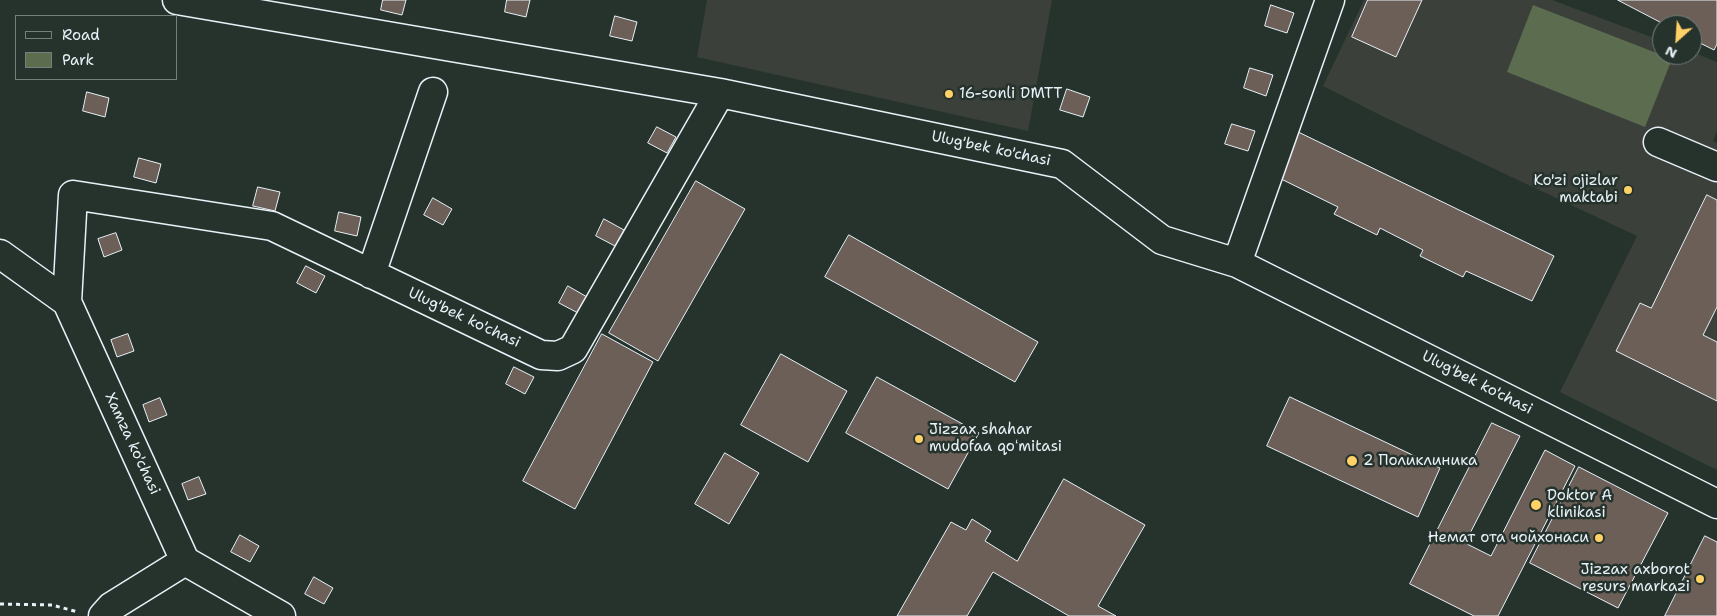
<!DOCTYPE html>
<html>
<head>
<meta charset="utf-8">
<style>
  body { margin:0 }
  #map { position:relative; width:1717px; height:616px; overflow:hidden; background:#26332d; font-family:"Shantell Sans",sans-serif }
  canvas { display:block }
  .legend { position:absolute; left:15px; top:15px; width:162px; height:65px; box-sizing:border-box; background:#26332d; border:1px solid #747f7e; margin:0; padding:6px 9px; list-style:none; font-size:15px; color:#e8f1f8 }
  .legend li { display:flex; align-items:center; gap:10px; height:25px }
  .legend b { width:25px; border:1px solid #747f7e }
  .north { position:absolute; left:1652px; top:15px; width:50px; height:50px; box-sizing:border-box; background:#26332d; border:1px solid #747f7e; border-radius:50%; rotate:206deg; font-size:14px; font-weight:700; line-height:20px; text-align:center; color:#e8f1f8 }
  .north::after { content:''; display:block; margin:auto; width:18px; height:22px; background:#ffd166; clip-path:polygon(50% 0,100% 100%,50% 72%,0 100%) }
</style>
</head>
<body>
<div id="map">
<canvas width="1717" height="616"></canvas>
<ul class="legend">
<li><b style="height:6px;background:#26332d"></b>Road</li>
<li><b style="height:14px;background:#5c6c4e"></b>Park</li>
</ul>
<div class="north">N</div>
</div>
<script>
const context = document.querySelector('canvas').getContext('2d');
context.lineJoin = 'round';
function fillPath(path, color) {
  context.fillStyle = color;
  context.fill(path, 'evenodd');
}
function trace(path, color, width, dash) {
  context.strokeStyle = color;
  context.lineWidth = width;
  context.lineCap = dash ? 'butt' : 'round';
  context.setLineDash(dash || []);
  context.stroke(path);
}
function write(font, color, halo, rows, align = 'center') {
  context.font = font + ' "Shantell Sans",sans-serif';
  context.lineWidth = 5;
  context.setLineDash([]);
  context.textBaseline = 'middle';
  context.strokeStyle = halo;
  context.fillStyle = color;
  for (const [text, x, y, turn = 0] of rows) {
    context.save();
    context.translate(x, y);
    context.rotate((+turn || 0) * Math.PI / 180);
    context.textAlign = isNaN(turn) ? turn : align;
    if (halo) context.strokeText(text, 0, 0);
    context.fillText(text, 0, 0);
    context.restore();
  }
}
const built = new Path2D(`
  M707 0H1052L1028 131 697 57Z
  M1364 0H1552L1662 41V55H1692V52L1717 62V131L1713 141 1717 143V470L1560 392 1637 236 1382 116 1323 86Z`);
const green = new Path2D(`
  M1533 5 1672 59 1645 127 1507 72Z`);
const building = new Path2D(`
  M383 0H406L402 15 381 10Z
  M507 0H530L526 17 505 12Z
  M1368 0H1422L1396 57 1352 37Z
  M1618 0H1717V44L1714 50 1692 39V25H1666Z
  M1271 5 1294 13 1287 33 1265 26Z
  M615 16 637 22 632 41 610 36Z
  M1250 68 1273 75 1266 96 1244 88Z
  M1067 89 1090 97 1083 117 1060 110Z
  M87 92 109 98 105 117 83 111Z
  M1232 124 1255 131 1248 151 1225 144Z
  M657 127 676 137 667 153 648 143Z
  M1292 129 1554 256 1532 301 1466 271 1463 277 1420 256 1423 250 1380 228 1377 235 1334 214 1338 207 1271 174Z
  M139 158 161 164 156 183 134 177Z
  M696 181 745 209 658 361 609 333Z
  M258 187 280 192 275 211 253 206Z
  M1707 195 1717 200V307L1703 335 1717 342V401L1616 351 1640 303 1651 308Z
  M433 198 452 209 443 225 424 215Z
  M339 212 361 217 357 236 335 231Z
  M604 219 624 230 615 246 596 236Z
  M116 233 122 250 104 257 98 239Z
  M849 235 1038 342 1015 382 825 277Z
  M306 266 325 276 316 293 297 283Z
  M568 286 587 297 578 313 559 303Z
  M128 334 134 351 117 357 111 340Z
  M602 334 653 362 575 509 523 481Z
  M781 354 847 391 808 462 741 425Z
  M514 367 534 377 525 394 506 384Z
  M877 377 979 433 948 489 846 433Z
  M1290 397 1440 468 1418 517 1267 446Z
  M160 398 167 415 149 422 143 405Z
  M1492 423 1520 436 1465 543 1491 556 1545 450 1575 466 1498 616H1474L1410 584Z
  M725 453 759 473 729 524 695 504Z
  M1579 467 1668 513 1618 608 1530 563Z
  M199 477 206 494 188 500 182 484Z
  M1064 479 1145 525 1098 606 1116 616H1069L993 572 967 616H897L951 522 966 530 972 519 991 531 985 541 1017 561Z
  M240 535 259 546 250 562 231 552Z
  M1705 536 1717 542V616H1665Z
  M314 577 333 588 324 604 305 594Z`);
const path = new Path2D(`
  M0 604 52 605 78 612`);
const minor = new Path2D(`
  M177 0 720 93 1062 164 1162 240 1237 263
  M1330 0 1237 263 1717 504
  M1658 142 1717 167
  M0 254 67 302 185 561 281 616
  M371 274 433 92
  M67 302 73 195 272 226 541 355 558 356 573 349 720 93
  M103 616 111 607 185 561`);
const markers = [
  [949,94,5,"#ffd166"],
  [1628,190,5,"#ffd166"],
  [919,439,5,"#ffd166"],
  [1352,461,6,"#ffd166"],
  [1536,505,6,"#ffd166"],
  [1599,538,5,"#ffd166"],
  [1700,579,5,"#ffd166"]
];
const poiNames = [
  ["16-sonli DMTT",959,94],
  ["Ko'zi ojizlar",1618,181,"right"],
  ["maktabi",1618,198,"right"],
  ["Jizzax shahar",929,430],
  ["mudofaa qoʻmitasi",929,447],
  ["2 Поликлиника",1363,461],
  ["Doktor A",1547,496],
  ["klinikasi",1547,513],
  ["Hемат ота чойхонаси",1589,538,"right"],
  ["Jizzax axborot",1690,570,"right"],
  ["resurs markazi",1690,587,"right"]
];
const streetNames = [
  ["Ulug'bek ko'chasi",991,149,12],
  ["Ulug'bek ko'chasi",464,318,25],
  ["Ulug'bek ko'chasi",1477,383,27],
  ["Xamza ko'chasi",132,444,65]
];
fillPath(built, '#3b403a');
fillPath(green, '#5c6c4e');
fillPath(building, '#6b5f58');
trace(building, '#e8f1f8', 1);
trace(minor, '#e8f1f8', 31);
trace(path, '#e8f1f8', 3, [4, 4]);
trace(minor, '#26332d', 28);
for (const [x, y, r, color] of markers) {
  const dot = new Path2D();
  dot.arc(x, y, r, 0, 2 * Math.PI);
  context.fillStyle = color;
  context.fill(dot);
  trace(dot, '#26332d', 2);
}
write('15px', '#e8f1f8', '#26332d', poiNames, 'left');
write('15px', '#e8f1f8', '#26332d', streetNames);
</script>
</body>
</html>
